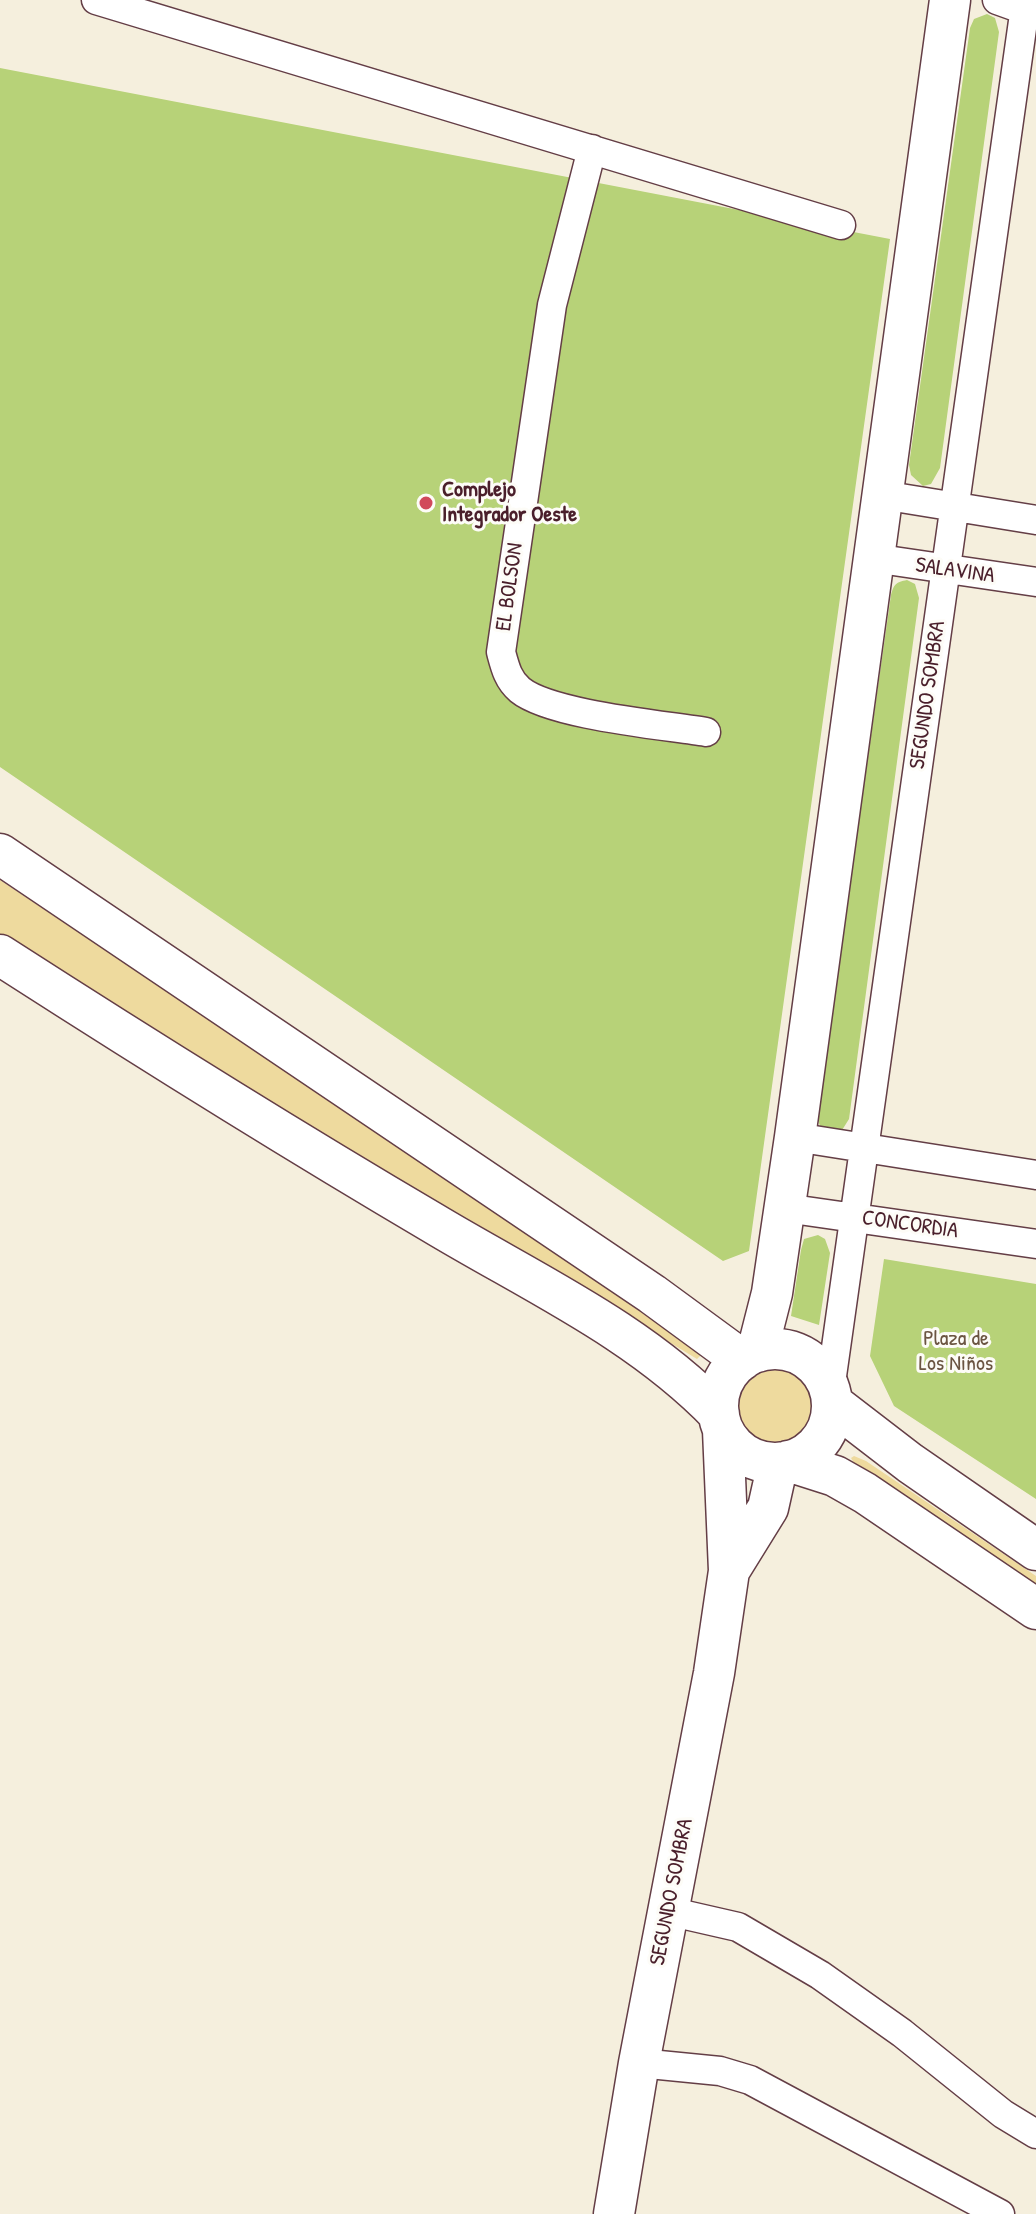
<!DOCTYPE html>
<html>
<head>
<meta charset="utf-8">
<style>
  body { margin:0 }
  canvas { display:block; background:#f5efdd }
</style>
</head>
<body>
<canvas width="1036" height="2214"></canvas>
<script>
const context = document.querySelector('canvas').getContext('2d');
context.lineJoin = 'round';
function fillPath(path, color) {
  context.fillStyle = color;
  context.fill(path, 'evenodd');
}
function trace(path, color, width, dash) {
  context.strokeStyle = color;
  context.lineWidth = width;
  context.lineCap = dash ? 'butt' : 'round';
  context.setLineDash(dash || []);
  context.stroke(path);
}
function write(font, color, halo, rows, align = 'center') {
  context.font = font + ' "Patrick Hand",sans-serif';
  context.lineWidth = 6;
  context.setLineDash([]);
  context.textBaseline = 'middle';
  context.strokeStyle = halo;
  context.fillStyle = color;
  for (const [text, x, y, turn = 0] of rows) {
    context.save();
    context.translate(x, y);
    context.rotate((+turn || 0) * Math.PI / 180);
    context.textAlign = isNaN(turn) ? turn : align;
    if (halo) context.strokeText(text, 0, 0);
    context.fillText(text, 0, 0);
    context.restore();
  }
}
const green = new Path2D(`
  M987 14 995 18 999 32 940 468 931 484 923 486 911 475 909 465 970 28 974 19Z
  M0 68 890 239 749 1251 723 1261 0 767Z
  M907 580 915 584 919 598 849 1119 839 1135C825 1132 820 1131 817 1116L891 595C894 584 896 582 907 580Z
  M818 1235 825 1239 830 1253 819 1325 791 1316 801 1250 804 1239Z
  M884 1259 1036 1284V1499L894 1406 870 1356Z`);
const sand = new Path2D(`
  M0 880 431 1167 702 1354 697 1359 434 1199 294 1118 0 937Z
  M739 1407a37 37 0 1 1 74 0a37 37 0 1 1-74 0Z
  M854 1456 866 1461 1036 1576V1594L854 1463 851 1458Z`);
const street = new Path2D(`
  M96 0 841 225
  M997 0 1036 14
  M592 149 552 305 501 652C505 667 508 680 520 690 551 715 663 725 706 732
  M882 495 1036 520
  M873 558 1036 582
  M795 1137 1036 1175
  M785 1208 1036 1244
  M830 1390 1026 0
  M668 1911 738 1927 820 1975 902 2033 1003 2114 1036 2134
  M639 2063 720 2071 750 2080 1000 2214`);
const secondary = new Path2D(`
  M0 854 652 1294 742 1360
  M0 955C143 1047 287 1137 433 1223 531 1282 638 1330 719 1414
  M718 1406a57 57 0 1 1 114 0a57 57 0 1 1-114 0Z
  M757 1352 772 1293 795 1137 950 0
  M832 1403 910 1463 1036 1550
  M788 1461 835 1476 865 1493 1036 1609
  M729 1571 768 1508 778 1463
  M614 2214 639 2063 714 1673 729 1571 723 1430`);
const markers = [
  [426,503,8,"#d1495b"]
];
const poiNames = [
  ["Complejo",442,490],
  ["Integrador Oeste",442,515]
];
const streetNames = [
  ["SALAVINA",955,571,8],
  ["EL BOLSON",510,587,-82],
  ["SEGUNDO SOMBRA",928,695,-82],
  ["CONCORDIA",910,1225,8],
  ["SEGUNDO SOMBRA",672,1892,-79]
];
const parkNames = [
  ["Plaza de",956,1339],
  ["Los Niños",956,1364]
];
fillPath(green, '#b7d278');
fillPath(sand, '#eeda9e');
trace(street, '#643e46', 31);
trace(secondary, '#643e46', 43);
trace(street, '#fff', 28);
trace(secondary, '#fff', 40);
for (const [x, y, r, color] of markers) {
  const dot = new Path2D();
  dot.arc(x, y, r, 0, 2 * Math.PI);
  context.fillStyle = color;
  context.fill(dot);
  trace(dot, '#fdfcf7', 3);
}
write('bold 22px', '#4a1f2b', '#fdfcf7', poiNames, 'left');
write('22px', '#4a1f2b', '#fdfcf7', streetNames);
write('22px', '#6b5542', '#fdfcf7', parkNames);
</script>
</body>
</html>
